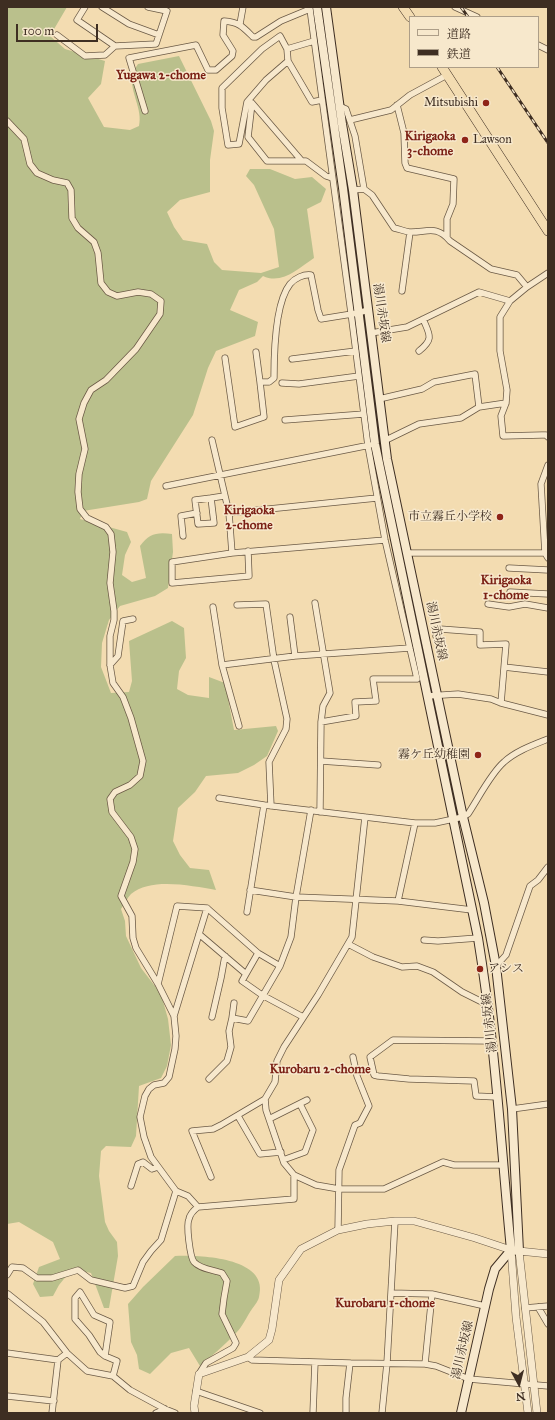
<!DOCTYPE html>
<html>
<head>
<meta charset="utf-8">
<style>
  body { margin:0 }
  #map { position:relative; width:555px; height:1420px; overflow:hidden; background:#f3dcb1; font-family:"IM FELL Great Primer","Noto Serif JP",serif }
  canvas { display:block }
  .frame { position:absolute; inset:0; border:8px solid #3e2e22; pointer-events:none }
  .legend { position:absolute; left:409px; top:16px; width:130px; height:52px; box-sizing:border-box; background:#f7e8cc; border:1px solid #ad9e88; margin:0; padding:5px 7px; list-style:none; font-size:12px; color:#3e2e22 }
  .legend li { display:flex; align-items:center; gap:8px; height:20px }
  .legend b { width:20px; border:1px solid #ad9e88 }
  .north { position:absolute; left:499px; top:1364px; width:40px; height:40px; -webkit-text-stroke:3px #f7e8cc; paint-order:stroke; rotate:173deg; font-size:11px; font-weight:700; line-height:16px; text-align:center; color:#3e2e22 }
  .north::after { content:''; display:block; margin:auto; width:14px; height:18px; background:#3e2e22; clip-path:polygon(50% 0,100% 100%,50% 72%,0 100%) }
  .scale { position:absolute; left:16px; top:24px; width:82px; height:18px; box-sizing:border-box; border:2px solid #3e2e22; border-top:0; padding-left:5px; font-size:12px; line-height:14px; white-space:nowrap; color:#3e2e22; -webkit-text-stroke:3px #f7e8cc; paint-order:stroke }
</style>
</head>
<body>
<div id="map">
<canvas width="555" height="1420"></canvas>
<div class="frame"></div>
<ul class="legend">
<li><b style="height:5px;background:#f7e8cc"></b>道路</li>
<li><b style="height:5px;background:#3e2e22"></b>鉄道</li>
</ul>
<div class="north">N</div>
<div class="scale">100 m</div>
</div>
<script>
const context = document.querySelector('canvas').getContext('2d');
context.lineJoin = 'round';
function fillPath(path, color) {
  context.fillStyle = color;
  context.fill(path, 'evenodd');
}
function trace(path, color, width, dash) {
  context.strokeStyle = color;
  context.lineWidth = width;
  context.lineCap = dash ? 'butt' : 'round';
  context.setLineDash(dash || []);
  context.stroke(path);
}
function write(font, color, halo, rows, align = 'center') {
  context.font = font + ' "IM FELL Great Primer","Noto Serif JP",serif';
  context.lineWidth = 3;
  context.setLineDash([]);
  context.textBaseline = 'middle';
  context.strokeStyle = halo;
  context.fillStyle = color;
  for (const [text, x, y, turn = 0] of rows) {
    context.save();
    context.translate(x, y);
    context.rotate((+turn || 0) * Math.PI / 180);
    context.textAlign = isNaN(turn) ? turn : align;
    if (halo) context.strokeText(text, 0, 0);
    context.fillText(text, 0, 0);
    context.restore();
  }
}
const green = new Path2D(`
  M7 7H67L50 36 65 49 105 61 101 84 88 98 104 127 130 130 139 126C143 109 130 93 132 75 133 71 136 67 138 64L179 56 211 121 214 131 210 160V192L180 200 167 212 174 227 183 240 207 244 214 262 222 270 261 273 279 267 274 229 254 185 246 176 250 169H270L295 179 312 177 326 189 321 202 307 209 314 258C299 268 282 285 263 276L257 282 239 290 230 310 258 322 255 336 216 351 208 368 193 415 151 481 147 499 139 502 83 511 80 519 127 532 131 542 125 555 122 575 132 582 146 578 140 546C149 534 156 532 172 534L173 552 168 588 155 596 120 606 109 620 102 643 101 667 111 693 129 692 132 681 129 641 172 621 184 628 186 658 179 671 177 689 188 695 209 698V677L225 683 234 730 276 726 278 731 267 756 254 765 238 773 206 776 195 792 178 808 173 841 180 855 190 868 209 870 216 890C192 886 151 877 131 894 127 898 124 905 121 909L125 921 126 936 141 968 161 994 168 1019 171 1045 167 1066 161 1078 139 1086 136 1136 131 1147 106 1146 101 1151 99 1176 105 1222 109 1231 117 1242 118 1256 109 1308H104L91 1273 72 1269 59 1285 53 1296 40 1297 33 1284 39 1267 60 1259 53 1242 19 1222 7 1224Z
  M175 1256C199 1255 270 1257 259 1297 258 1302 253 1307 250 1312 245 1320 241 1329 234 1335 224 1346 211 1356 200 1366L189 1348 171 1353 150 1374 139 1369 137 1355 131 1342 128 1304 143 1287Z`);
const minor = new Path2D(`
  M85 7 77 20 115 46
  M102 7 129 24 159 35
  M455 7 477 17
  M310 9 351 313 368 446 385 540 417 679H373L376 701 355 702 356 716 321 722
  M240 24 243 7
  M57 35 85 56 105 55 115 46 156 44 167 11 148 7
  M538 45 548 50
  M287 49 280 36 262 49 222 88V108L228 145 239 144 247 102 266 80 288 61 312 102 322 100
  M288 61 287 49 314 41
  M397 105 404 133 405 163 407 168 454 179 453 204 447 219V237
  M339 106 346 109 355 136 364 189
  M145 111 129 58 196 45 208 70H216L232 56 233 51 223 35 224 21C239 22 243 27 253 37H256L281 21 310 9 309 7
  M350 120 391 110 410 95 447 75
  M7 121 24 139 30 164 37 173 53 180 67 183 71 190 72 218 78 228 94 242 98 253 101 283 108 292 117 296 138 292 151 294 161 301 160 314 136 349 106 380 91 390 84 403 79 419 85 449 79 474 78 492 80 509 87 518 106 527 111 534 113 552 110 583 114 611V620L110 636V665L113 683 123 697 131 718 143 761 140 776 130 785 115 792 110 799 112 812 131 837 135 849 133 862 121 896 132 916 133 938 136 948 158 984 174 1016 176 1036 175 1049 169 1077 164 1083 154 1085 149 1089 145 1096 140 1117 144 1137 151 1157 176 1191 188 1196 198 1207
  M301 160 252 103 248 137 267 161H306L326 176 332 178
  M353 190 364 189 372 195 394 228C399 229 404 231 409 232 426 233 436 224 450 241L491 269 517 275 527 287
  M548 273 527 287 510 301 500 317V351L507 390 506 403 501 416 503 436 542 435H546L548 437
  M402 291 410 232
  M371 333 407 327 479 292 510 301
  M419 351C434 339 430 335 423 319
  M256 352 260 382
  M225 358 235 427 264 417 260 382H269L274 378C274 354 275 303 290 284 295 278 304 274 311 275L318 310 321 319 358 313 368 310
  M292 359 356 351
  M282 383 299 384 359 376
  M379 399 422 389 434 382 475 374 479 407
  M285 420 364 414
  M212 440 229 513 232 553 385 540
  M384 441 419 424 461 418 479 407 506 403
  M548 465 541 484 545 553 548 558
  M166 486 370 445
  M211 498 195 500 198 524 214 523 211 498 224 496
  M229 513 377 498
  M183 536 181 516 197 513
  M232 553 172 562V583L249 576 248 551
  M407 553H545
  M509 568 548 570
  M510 592 548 594
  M315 603 330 693 323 706 321 722 320 812
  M488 604 509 607 525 604 548 608
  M237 605 266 604 274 660 287 719 286 729 269 762 271 806
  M213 607 222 665 239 726
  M290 617 295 656
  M436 636 440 629 480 632V645L506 644 501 703
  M110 665 118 656 123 621 133 619
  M222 665 295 656 410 648
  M504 667 548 672
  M427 696 458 694 491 699 501 703 548 715
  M321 761 378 765
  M219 798 264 805 415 823H435L463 817 468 814C478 799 491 773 504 762 516 751 533 745 548 739
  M365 817 352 937 318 995 284 1047 277 1061 275 1082 265 1099 266 1110 284 1163 294 1175 316 1185 339 1189H384L443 1162 454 1165H503
  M250 890 296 897 398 901 472 910
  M398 901 415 823
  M247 912 264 805
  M199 934 246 974
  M424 940 438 941 478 938
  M348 944 373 957 402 967 417 966 433 972 462 992 484 1003H488
  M258 953 242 981 262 995 303 1017
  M496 966 506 955 530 886 538 880 548 867
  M158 984 177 906 207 908 258 953 280 966
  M174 1016 207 908
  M212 1017 221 978 225 956
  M232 1018 234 1003
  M492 1041 393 1040 370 1057 374 1075 378 1076 409 1079 474 1081 476 1096 497 1097
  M209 1079 227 1061 231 1047 229 1031 232 1018 248 1021 280 966 291 937 296 897 311 810
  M512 1109 548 1104
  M238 1116 260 1154 281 1152
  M269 1119 307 1100
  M283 1160 305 1152 313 1130 300 1104
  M211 1177 192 1131 213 1129 221 1125 265 1099
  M131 1186 138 1164 143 1162 152 1169 158 1167
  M338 1230 339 1170 355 1125 360 1123 369 1106 357 1076 353 1057
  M7 1275 12 1267 23 1268 37 1278H52L78 1270 91 1280 125 1288 133 1286 143 1262 151 1251 161 1240 176 1191
  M391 1293 432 1294
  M8 1294 43 1322 67 1353 87 1371 113 1376 130 1390 165 1409 175 1413
  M538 1307 548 1324
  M525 1308 548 1306
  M7 1353 58 1360 67 1353
  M105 1356 100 1352 89 1335 75 1319V1298L80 1292 94 1315 110 1322 105 1356 117 1361 113 1376
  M248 1357 252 1360 350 1363 425 1364 436 1366 469 1379 548 1386
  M425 1364 432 1294 485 1306
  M199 1374 206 1363 233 1348 236 1343 222 1314 224 1298 227 1281 222 1273C214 1270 200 1269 194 1262 190 1257 186 1225 189 1219 190 1214 194 1210 198 1207L294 1199V1175
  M196 1391 260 1413
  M7 1396 54 1401
  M52 1413 58 1360
  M156 1413 165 1409
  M313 1413 315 1362
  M346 1413V1398L350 1363
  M382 1413 387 1363 395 1221`);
const tertiary = new Path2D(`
  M195 1413 194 1406 199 1374 248 1357 269 1340 272 1329 279 1280 301 1249 338 1230 367 1224 395 1221H414L475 1238 511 1250 516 1317 528 1413
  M537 1413 519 1251 548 1254`);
const secondary = new Path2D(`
  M317 7 343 188 375 444 478 938C495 1041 501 1146 511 1250L495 1269 489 1289 461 1413
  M326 7 342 124 353 190 387 459 463 817 484 903 496 966 512 1109 519 1251 511 1250`);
const trunk = new Path2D(`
  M403 7 410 17
  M442 67 548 231`);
const rail = new Path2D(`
  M461 7 468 17
  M497 67 548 143`);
const markers = [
  [486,103,4,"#8f2418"],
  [465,140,4,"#8f2418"],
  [500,517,4,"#8f2418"],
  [478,755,4,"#8f2418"],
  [480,969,4,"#8f2418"]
];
const poiNames = [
  ["Mitsubishi",478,103],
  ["Lawson",473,140,"left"],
  ["市立霧丘小学校",492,517],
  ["霧ケ丘幼稚園",470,755],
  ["アシス",488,969,"left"]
];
const streetNames = [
  ["湯川赤坂線",381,313,82],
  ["湯川赤坂線",436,631,78],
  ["湯川赤坂線",490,1023,-96],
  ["湯川赤坂線",463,1350,-77]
];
const neighbourhoodNames = [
  ["Yugawa 2-chome",161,76],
  ["Kirigaoka",430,137],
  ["3-chome",430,152],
  ["Kirigaoka",249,511],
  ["2-chome",249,526],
  ["Kirigaoka",506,581],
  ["1-chome",506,596],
  ["Kurobaru 2-chome",320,1070],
  ["Kurobaru 1-chome",385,1304]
];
fillPath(green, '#bac08c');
trace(minor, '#6b5a46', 7);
trace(tertiary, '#6b5a46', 8);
trace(secondary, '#3e2e22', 10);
trace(trunk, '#3e2e22', 10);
trace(minor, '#f7e8cc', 5.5);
trace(tertiary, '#f7e8cc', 7);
trace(secondary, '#f7e8cc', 8);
trace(trunk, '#f3dcb1', 9);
trace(rail, '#3e2e22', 3);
trace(rail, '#f7e8cc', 1.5, [4.5]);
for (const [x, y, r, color] of markers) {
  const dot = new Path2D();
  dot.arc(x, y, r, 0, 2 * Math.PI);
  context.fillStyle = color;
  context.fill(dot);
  trace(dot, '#f7e8cc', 1.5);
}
write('12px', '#3e2e22', '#f7e8cc', poiNames, 'right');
write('12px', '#3e2e22', '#f7e8cc', streetNames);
write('bold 13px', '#7a1f14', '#f7e8cc', neighbourhoodNames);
</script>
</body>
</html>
